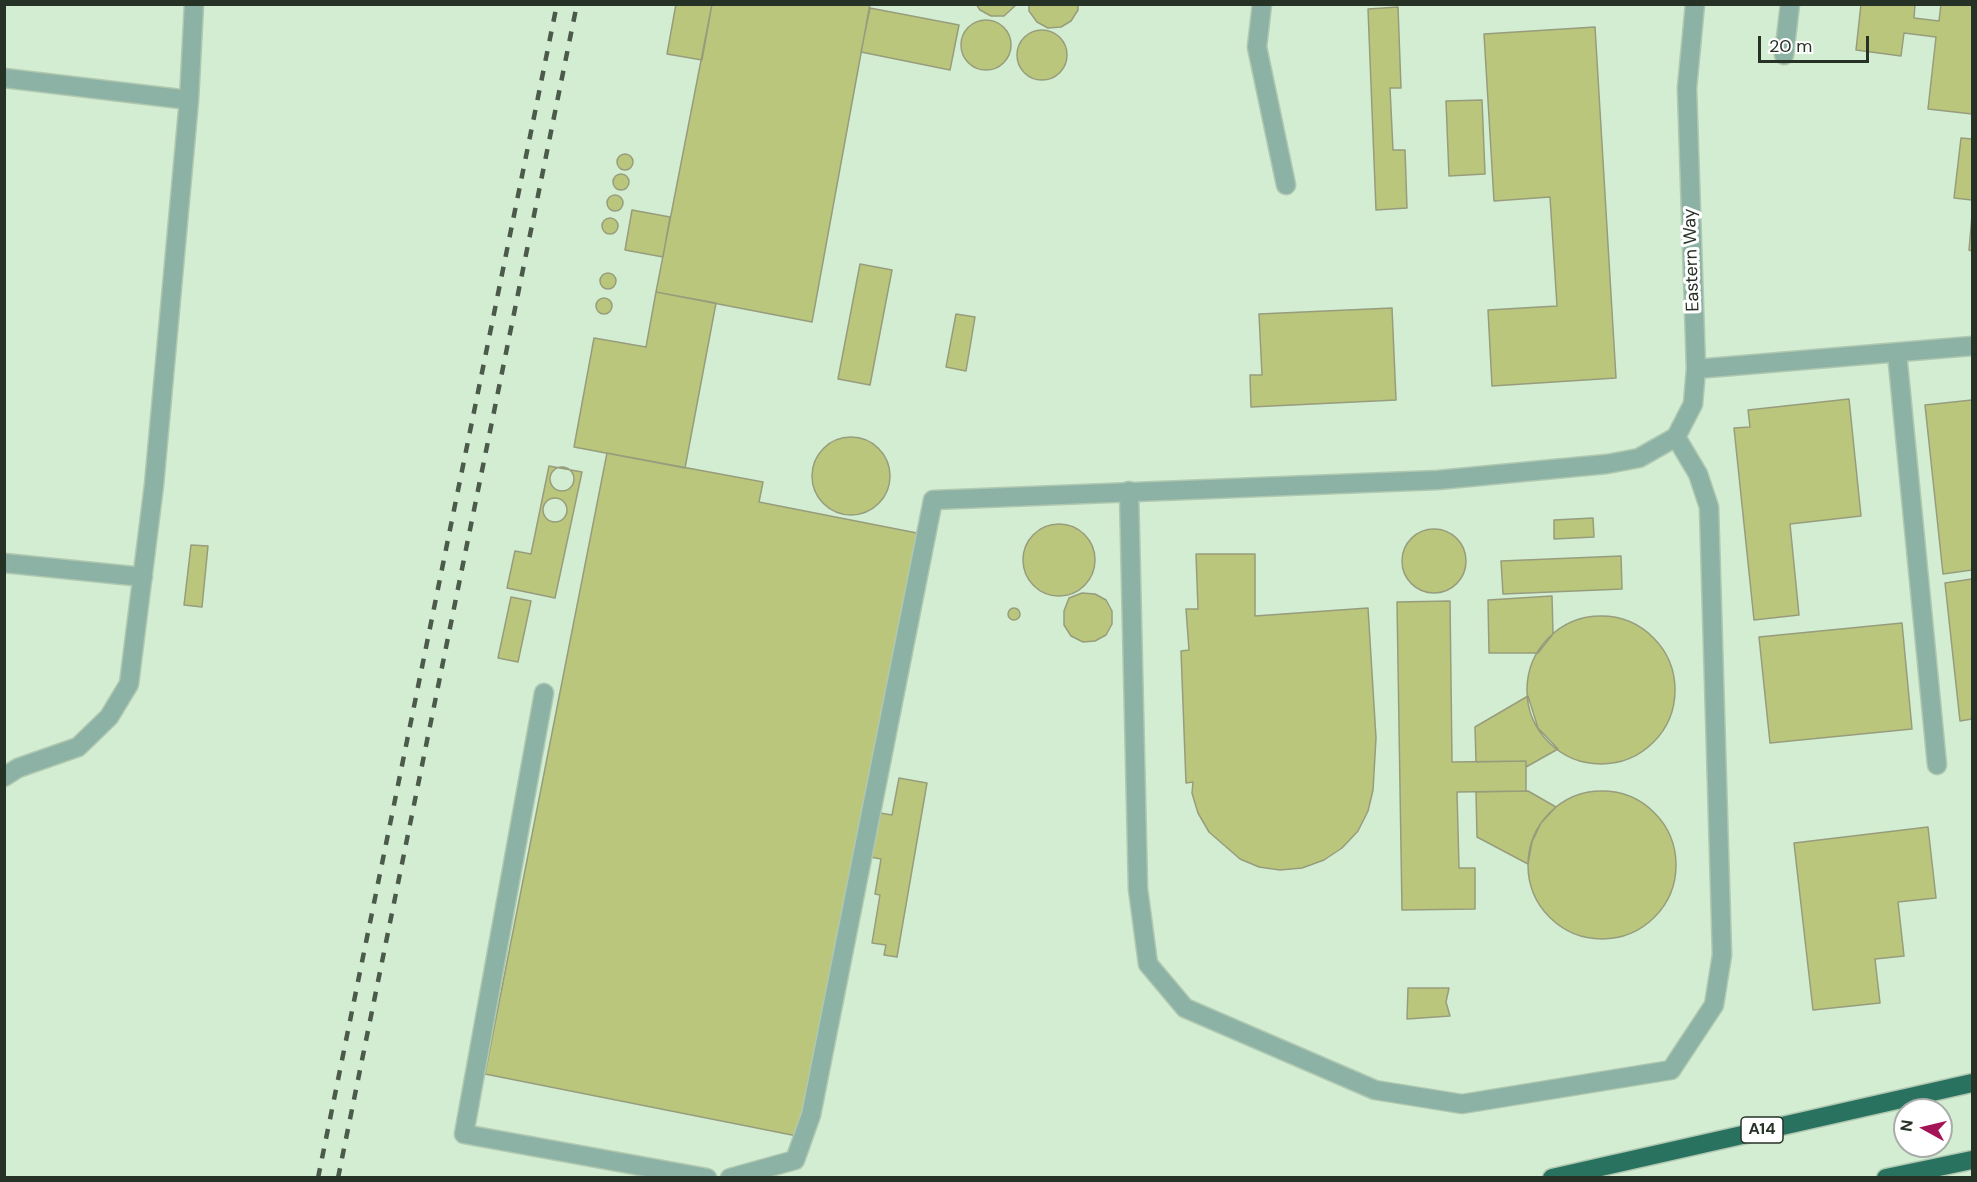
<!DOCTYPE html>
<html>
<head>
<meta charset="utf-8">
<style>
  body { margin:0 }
  #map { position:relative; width:1977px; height:1182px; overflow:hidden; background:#d2edd2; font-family:"DM Sans",sans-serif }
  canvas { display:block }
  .frame { position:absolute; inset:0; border:6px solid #273227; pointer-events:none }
  .north { position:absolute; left:1893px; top:1098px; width:60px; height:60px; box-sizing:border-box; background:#fff; border:2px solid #a9ada9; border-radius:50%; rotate:278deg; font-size:16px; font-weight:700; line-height:24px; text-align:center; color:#273227 }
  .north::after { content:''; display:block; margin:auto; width:21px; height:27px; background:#a31356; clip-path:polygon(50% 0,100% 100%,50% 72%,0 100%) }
  .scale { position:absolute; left:1758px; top:36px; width:111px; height:27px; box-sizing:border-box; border:3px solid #273227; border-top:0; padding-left:8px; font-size:18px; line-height:21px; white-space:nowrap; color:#273227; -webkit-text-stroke:4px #fff; paint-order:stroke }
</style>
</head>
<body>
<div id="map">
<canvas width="1977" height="1182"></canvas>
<div class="frame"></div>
<div class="north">N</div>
<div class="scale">20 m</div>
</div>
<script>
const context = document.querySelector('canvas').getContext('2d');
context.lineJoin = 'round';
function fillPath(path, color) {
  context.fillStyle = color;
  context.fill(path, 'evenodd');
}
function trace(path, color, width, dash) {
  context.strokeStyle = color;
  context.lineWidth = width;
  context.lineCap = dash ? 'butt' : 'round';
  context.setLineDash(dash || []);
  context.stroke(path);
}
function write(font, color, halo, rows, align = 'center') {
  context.font = font + ' "DM Sans",sans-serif';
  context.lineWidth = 6;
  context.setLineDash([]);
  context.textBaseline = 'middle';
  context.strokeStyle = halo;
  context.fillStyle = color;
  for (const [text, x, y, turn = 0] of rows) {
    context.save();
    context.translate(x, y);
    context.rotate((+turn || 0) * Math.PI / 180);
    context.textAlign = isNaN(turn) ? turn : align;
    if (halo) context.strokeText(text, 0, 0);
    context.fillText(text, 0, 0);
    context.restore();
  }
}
const building = new Path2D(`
  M676 4H712L702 60 667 54Z
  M712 4H870L812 322 656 292Z
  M976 4H1017L1004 16H991L980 10Z
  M1029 4H1078V10L1071 21 1061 27 1048 28 1037 22 1029 11Z
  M1861 4H1915L1914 18 1939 21 1941 4H1972V114L1928 109 1936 37 1904 33 1901 56 1856 50Z
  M1398 7 1401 88H1390L1393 150H1405L1407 208 1376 210 1368 9Z
  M870 8 959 25 950 70 861 52Z
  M961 45a25 25 0 1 1 50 0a25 25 0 1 1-50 0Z
  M1595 27 1616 378 1492 386 1488 310 1557 306 1550 197 1494 201 1484 34Z
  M1017 55a25 25 0 1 1 50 0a25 25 0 1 1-50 0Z
  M1482 100 1485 174 1449 176 1446 101Z
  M1961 138 1972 139V200L1954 198Z
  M617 162a8 8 0 1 1 16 0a8 8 0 1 1-16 0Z
  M613 182a8 8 0 1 1 16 0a8 8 0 1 1-16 0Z
  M607 203a8 8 0 1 1 16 0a8 8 0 1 1-16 0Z
  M632 210 670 217 663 257 625 250Z
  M1972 216V251L1969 250Z
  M602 226a8 8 0 1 1 16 0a8 8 0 1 1-16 0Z
  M860 264 892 270 870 385 838 379Z
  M600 281a8 8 0 1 1 16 0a8 8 0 1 1-16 0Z
  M656 292 716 303 685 468 574 447 594 338 646 347Z
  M596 306a8 8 0 1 1 16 0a8 8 0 1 1-16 0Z
  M1392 308 1396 400 1251 407 1250 375H1262L1259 314Z
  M956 314 975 317 966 371 946 367Z
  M1849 399 1861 516 1790 524 1799 615 1754 620 1734 428 1750 427 1748 410Z
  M1972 400V570L1943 574 1925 405Z
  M812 476a39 39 0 1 1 78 0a39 39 0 1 1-78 0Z
  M607 453 763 482 759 502 922 534 802 1137 485 1074Z
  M549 466 582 472 555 598 507 588 515 551 531 554Z
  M550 479a12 12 0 1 1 24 0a12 12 0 1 1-24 0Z
  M543 510a12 12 0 1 1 24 0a12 12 0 1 1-24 0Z
  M1593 518 1594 537 1554 539V520Z
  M1023 560a36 36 0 1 1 72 0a36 36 0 1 1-72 0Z
  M1402 561a32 32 0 1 1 64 0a32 32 0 1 1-64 0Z
  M191 545 208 546 202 607 184 605Z
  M1196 554H1255V616L1368 608 1376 738 1373 790 1368 811 1358 831 1342 848 1324 860 1302 868 1280 870 1259 867 1240 859 1209 832 1198 813 1192 793 1193 782 1186 783 1181 651 1189 650 1186 609H1198Z
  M1621 556 1622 589 1503 594 1501 561Z
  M1972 579V719L1960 721 1945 583Z
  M1082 593 1095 594 1106 600 1112 611V624L1106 635 1095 641 1083 642 1071 636 1064 625V611L1069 598Z
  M1552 596 1553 634 1538 653H1489L1488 600Z
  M511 597 531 601 518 662 498 658Z
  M1450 601 1452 762 1526 761V791L1457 792 1459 868H1475V909L1402 910 1397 602Z
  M1008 614a6 6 0 1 1 12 0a6 6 0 1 1-12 0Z
  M1527 690a74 74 0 1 1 148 0a74 74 0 1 1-148 0Z
  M1902 623 1912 729 1770 743 1759 637Z
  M1528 696 1538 728 1558 749 1526 767V761L1476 762 1475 727Z
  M899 778 927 783 897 957 884 955 886 945 872 943 880 895 875 894 881 859 860 855 868 811 892 815Z
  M1528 791 1556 807 1541 823 1532 842 1528 864 1477 837 1476 792Z
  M1528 865a74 74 0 1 1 148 0a74 74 0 1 1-148 0Z
  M1928 827 1936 898 1898 902 1904 956 1875 959 1880 1003 1813 1010 1794 843Z
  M1408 988H1449L1446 1002 1450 1016 1407 1019Z`);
const minor = new Path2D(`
  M1262 4 1257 47 1286 185
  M1784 55 1790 4
  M4 78 189 100
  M1897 353 1937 765
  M1696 369 1972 346
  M1129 491 1138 889 1148 964 1185 1008 1375 1090 1462 1104 1671 1070 1714 1005 1722 955 1709 507 1698 474 1676 437
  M4 563 143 577
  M544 693 464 1134 707 1178
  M4 777 18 768 78 747 109 717 129 684 154 485 189 100 194 4
  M730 1178 795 1160 811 1115 933 500 1438 480 1607 464 1639 458 1676 437 1693 404 1696 369 1687 88 1695 4`);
const highway = new Path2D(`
  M1552 1178 1972 1083
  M1886 1178 1972 1160`);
const rail = new Path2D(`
  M318 1178 557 4
  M338 1178 577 4`);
const shields = [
  [1762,1130,42]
];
const shieldNames = [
  ["A14",1762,1130]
];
const streetNames = [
  ["Eastern Way",1692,260,-92]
];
fillPath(building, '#bbc67d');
trace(building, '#979d7c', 1.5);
trace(minor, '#b0c8b0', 21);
trace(highway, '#b0c8b0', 21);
trace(minor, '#8cb2a6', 18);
trace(highway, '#2a7260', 18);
trace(rail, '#4c5a4c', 4.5, [10, 10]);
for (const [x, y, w] of shields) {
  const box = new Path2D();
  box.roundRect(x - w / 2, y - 13, w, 26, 4.5);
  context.fillStyle = '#fff';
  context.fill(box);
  trace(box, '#273227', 1.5);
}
write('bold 16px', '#273227', null, shieldNames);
write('18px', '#273227', '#fff', streetNames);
</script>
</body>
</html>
